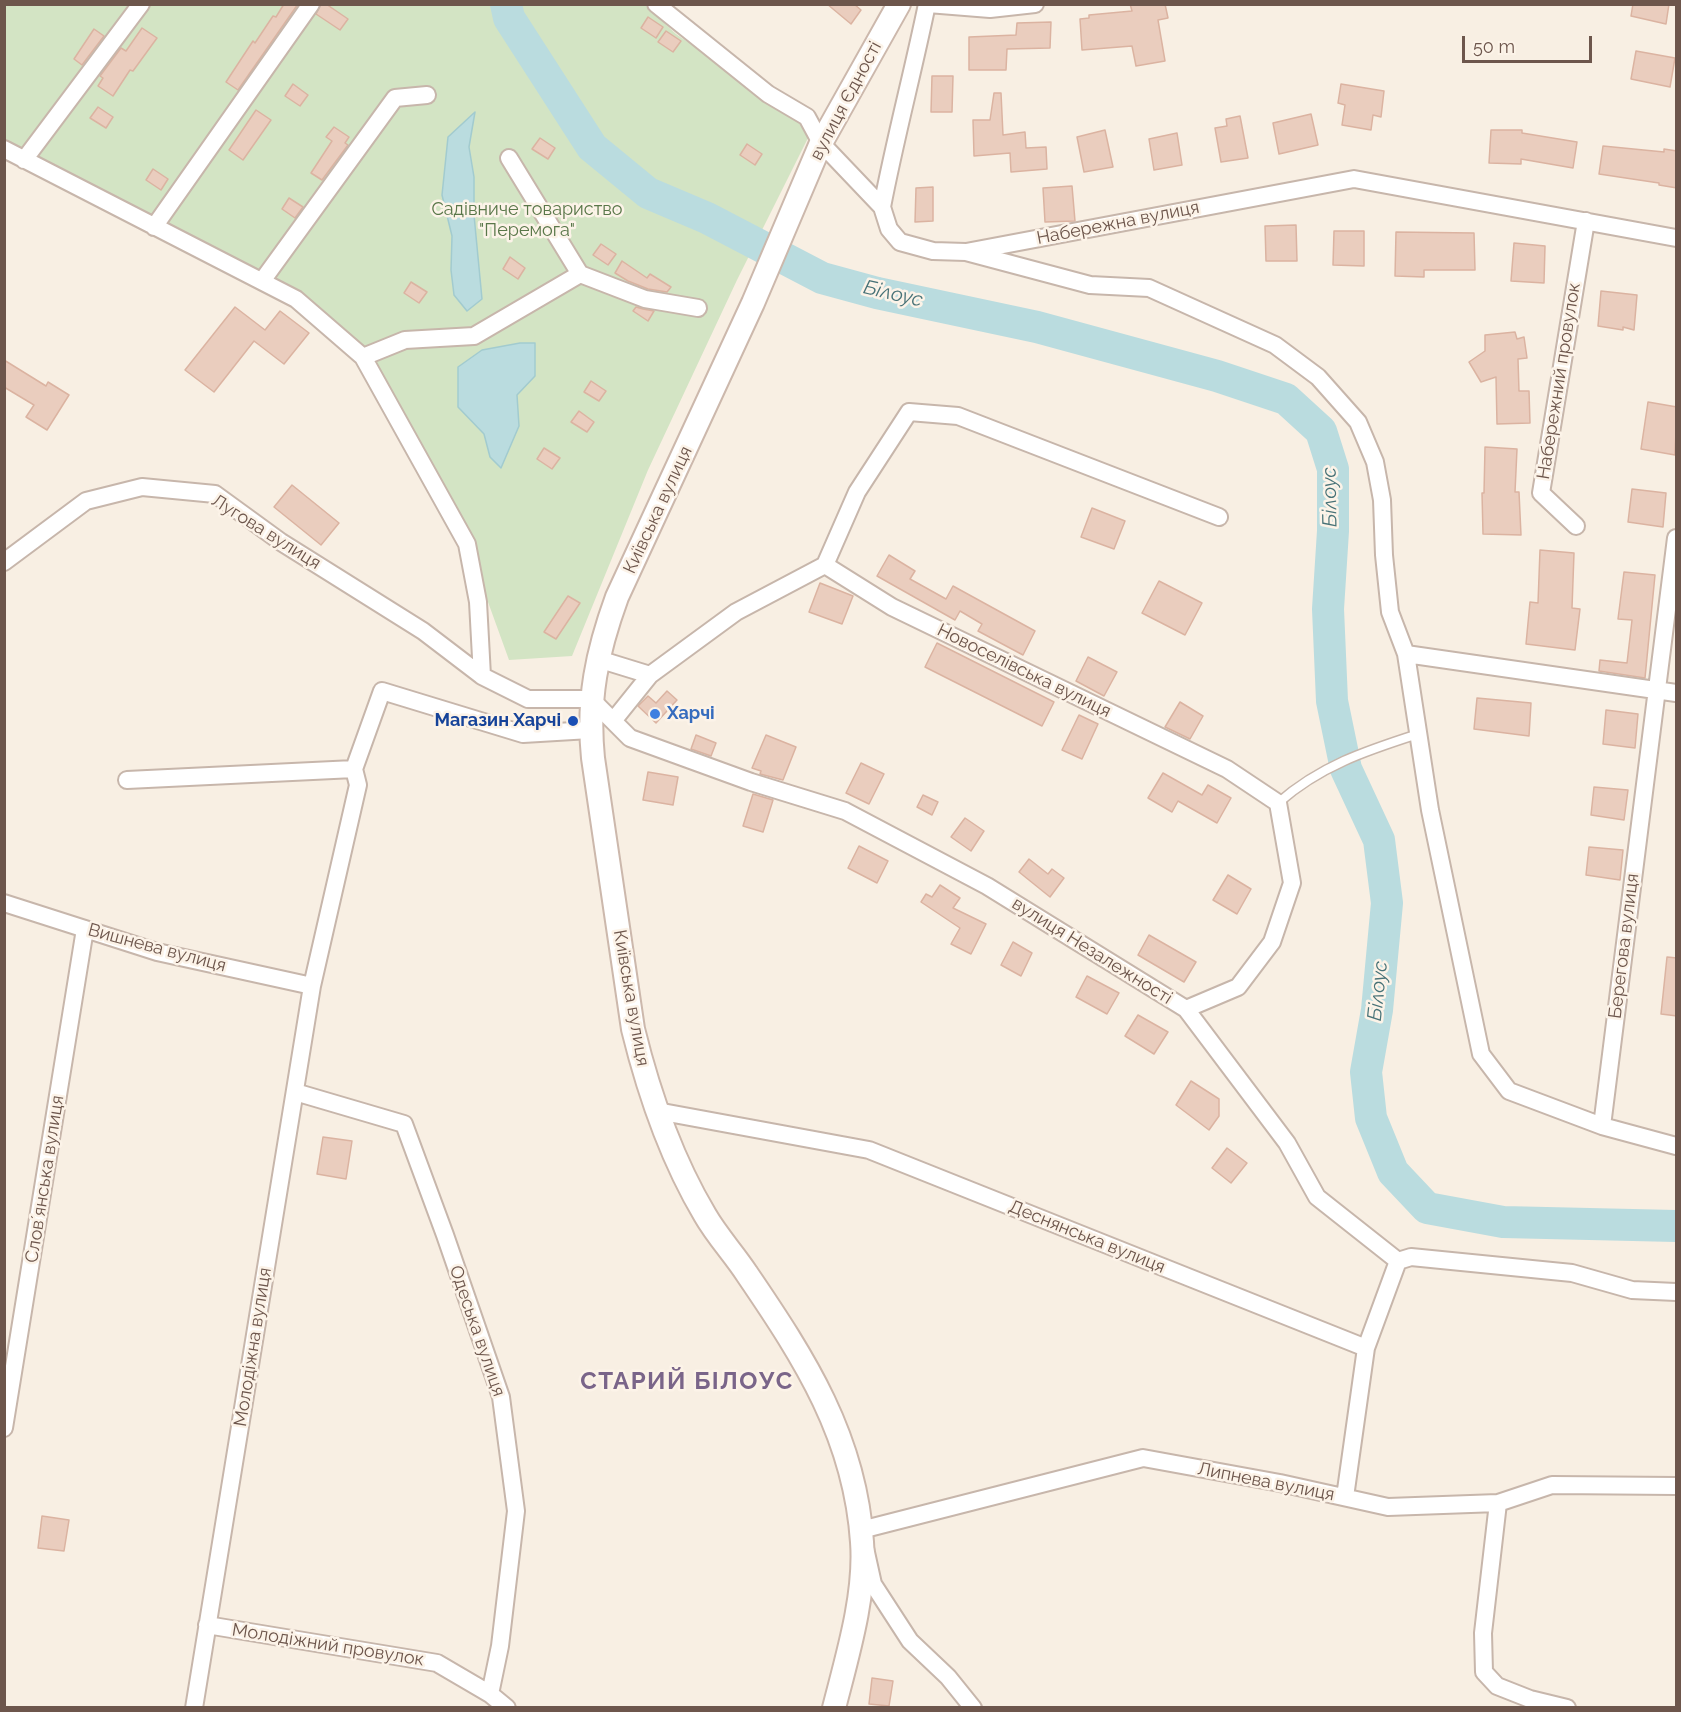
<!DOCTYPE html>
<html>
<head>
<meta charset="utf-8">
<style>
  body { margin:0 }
  #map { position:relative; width:1681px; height:1712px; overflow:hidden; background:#f8efe3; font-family:Raleway,sans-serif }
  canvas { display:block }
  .frame { position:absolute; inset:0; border:6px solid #6d564c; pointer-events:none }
  .scale { position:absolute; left:1462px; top:36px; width:130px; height:27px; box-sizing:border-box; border:3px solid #6d564c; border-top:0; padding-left:8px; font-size:18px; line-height:21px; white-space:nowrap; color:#6d564c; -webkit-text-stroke:4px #fcf3e8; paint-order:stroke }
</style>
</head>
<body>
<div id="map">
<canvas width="1681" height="1712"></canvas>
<div class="frame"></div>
<div class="scale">50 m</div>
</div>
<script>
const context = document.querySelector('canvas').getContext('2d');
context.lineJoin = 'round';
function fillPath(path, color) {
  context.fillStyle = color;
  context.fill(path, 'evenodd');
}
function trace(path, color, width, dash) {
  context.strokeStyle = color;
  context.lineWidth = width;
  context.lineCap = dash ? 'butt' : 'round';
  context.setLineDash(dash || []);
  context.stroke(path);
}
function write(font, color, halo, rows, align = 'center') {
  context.font = font + ' Raleway,sans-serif';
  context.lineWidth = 5;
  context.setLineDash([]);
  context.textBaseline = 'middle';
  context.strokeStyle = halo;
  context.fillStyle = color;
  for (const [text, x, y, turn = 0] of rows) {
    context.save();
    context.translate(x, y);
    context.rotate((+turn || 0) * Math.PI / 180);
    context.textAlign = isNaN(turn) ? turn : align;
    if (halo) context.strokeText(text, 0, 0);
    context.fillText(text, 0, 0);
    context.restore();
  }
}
const green = new Path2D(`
  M4 5H645L676 34 813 128 737 280 648 470 572 656 509 660 467 544 335 323 5 158Z`);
const water = new Path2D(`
  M475 112 469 147 474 177V215L482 299 467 311 454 295 451 270 452 236 442 195 448 137Z
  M520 343H535V376L517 395 519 426 501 468 490 457 484 434 458 407V367L482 350Z`);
const river = new Path2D(`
  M506 4 509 18 592 147 648 193 707 218 822 278 877 293 1037 327 1217 376 1286 399 1321 431 1333 469V531L1328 609 1332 701 1346 769 1379 840 1387 903 1377 1010 1366 1072 1371 1118 1393 1172 1427 1208 1503 1222 1676 1226`);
const building = new Path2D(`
  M284 4H298L238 90 226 82 253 41 255 43 273 16 276 17Z
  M321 4H326L348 19 340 30 316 14Z
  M827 4H854L861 10 851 24Z
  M1130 4H1165L1168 18 1158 20 1165 61 1136 66 1132 46 1082 50 1080 19 1089 18V15L1132 11Z
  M1633 4H1669L1666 24 1631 16Z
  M648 17 663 27 656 38 641 28Z
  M1051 22 1050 48 1007 49 1006 70H969V37L1016 35 1017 23Z
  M142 28 157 38 133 71 130 70 113 96 98 86 103 78 100 76 121 48 126 51Z
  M94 29 104 36 82 65 74 59Z
  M666 31 681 41 673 52 658 42Z
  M1636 51 1675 58 1670 87 1631 79Z
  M932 76H953L952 112H931Z
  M293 84 308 95 300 106 285 96Z
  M1341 84 1384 91 1381 117 1373 115 1371 130 1342 125 1345 105 1338 103Z
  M994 93H1001L1003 135 1025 132 1026 148 1046 147 1047 169 1011 172 1010 153 974 156 973 120H990Z
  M98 107 113 117 106 128 90 118Z
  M256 110 271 120 243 160 229 150Z
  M1311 114 1318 145 1279 154 1273 123Z
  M1240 116 1248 158 1221 162 1215 128 1227 126 1226 119Z
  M334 127 349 137 345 143 348 145 322 180 311 173 332 141 326 137Z
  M1105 130 1113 167 1084 172 1077 137Z
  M1491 130H1522V133L1577 142 1573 168 1521 159V164L1489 163Z
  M1177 133 1182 165 1154 170 1149 139Z
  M540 138 555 148 548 159 532 149Z
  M747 144 762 154 755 165 740 155Z
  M1603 146 1664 152V149L1677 151V188L1659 185V183L1599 174Z
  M153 169 168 179 161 190 146 180Z
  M1072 186 1075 221 1045 222 1043 188Z
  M933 187V221L915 222 916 188Z
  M289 198 303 207 295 218 282 209Z
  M1296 225 1297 261H1266L1265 226Z
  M1334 231H1364V266L1333 265Z
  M1396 232 1474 233 1475 270H1424V277L1395 276Z
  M1514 243 1545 246 1544 283 1511 281Z
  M601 244 616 254 608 265 593 255Z
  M510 257 525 268 518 279 503 269Z
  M622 261 647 278 650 274 671 287 667 292 648 289 628 281 615 273Z
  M411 282 427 292 419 303 404 293Z
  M1601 291 1637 295 1634 330 1623 327V330L1598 326Z
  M235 307 265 330 280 311 309 333 284 364 254 341 214 392 185 370Z
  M636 307 643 309 654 311 648 321 633 311Z
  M1515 332 1517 339 1524 337 1527 358 1518 359 1519 391H1529L1530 423 1497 424 1496 377 1481 382 1469 362 1485 351V335Z
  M4 360 46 386 48 382 69 395 47 430 26 417 34 405 4 387Z
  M591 381 606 391 599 401 584 392Z
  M1648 402 1677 407 1675 455 1641 449Z
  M579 411 594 422 587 432 571 422Z
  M1485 447 1517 449 1515 492H1519L1521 535 1483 534 1482 493H1484Z
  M544 448 560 458 552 469 537 459Z
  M292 485 339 523 321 545 274 507Z
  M1632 489 1666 493 1663 527 1628 522Z
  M1092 508 1125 521 1114 549 1081 537Z
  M1540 550 1574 553 1572 608 1580 609 1575 650 1526 644 1530 602 1538 603Z
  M889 555 915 571 910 579 946 599 953 586 1035 631 1023 655 978 631 982 624 960 611 955 620 877 576Z
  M1624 572 1655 575 1645 678 1599 671 1600 660 1627 663 1632 620 1618 619Z
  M1159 581 1202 603 1185 635 1142 613Z
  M820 583 853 596 842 624 809 612Z
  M568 596 580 603 556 639 544 632Z
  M937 643 1054 702 1042 726 925 667Z
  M1088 657 1117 672 1104 696 1076 681Z
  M667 691 677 700 656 723 638 706 648 696 656 703Z
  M1477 698 1531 703 1529 736 1474 729Z
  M1180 702 1203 716 1190 739 1165 727Z
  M1606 710 1638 714 1635 748 1603 744Z
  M1079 715 1098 724 1082 759 1062 750Z
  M696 735 716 743 711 756 691 749Z
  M766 735 796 747 783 780 760 774 761 771 752 768Z
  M861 763 884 774 869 804 846 793Z
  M648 772 678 777 673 805 643 800Z
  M1163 773 1202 795 1208 785 1231 798 1217 823 1178 801 1172 812 1148 798Z
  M1594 787 1628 790 1624 820 1591 815Z
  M753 794 773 800 763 832 743 826Z
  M923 795 938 802 932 815 917 807Z
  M965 818 984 831 971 851 951 837Z
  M859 846 888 861 877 883 848 868Z
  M1589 847 1623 850 1620 880 1586 875Z
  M1029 859 1048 874 1052 869 1064 878 1050 897 1019 872Z
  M1228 875 1251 889 1237 914 1213 900Z
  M940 885 960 898 953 908 986 924 971 954 951 944 960 928 921 902 926 894 932 897Z
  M1149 935 1196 962 1184 982 1138 955Z
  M1013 942 1032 953 1021 976 1001 965Z
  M1667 957 1677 958V1016L1661 1014Z
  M1087 976 1119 993 1107 1014 1076 997Z
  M1138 1015 1168 1032 1154 1054 1125 1036Z
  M1191 1081 1219 1099V1116L1209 1130 1176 1105Z
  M323 1137 352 1141 346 1179 317 1174Z
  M1227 1148 1247 1163 1231 1183 1212 1168Z
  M42 1516 69 1520 64 1551 38 1548Z
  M872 1678 893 1681 889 1706 869 1704Z`);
const service = new Path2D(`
  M1278 803C1320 766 1365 751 1418 734`);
const minor = new Path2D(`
  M656 4 768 94 807 117 821 143 882 207 889 229 900 242 933 251 966 252 1354 179 1676 238
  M928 4 990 9 1035 4
  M4 149 296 299 363 357 467 544 478 602 482 676 528 699H591L630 738 751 782 845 811 987 886 1186 1009 1287 1143 1317 1197 1398 1261 1366 1348
  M509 158 580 274
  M24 160 141 4
  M882 207C895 139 913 72 927 4
  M154 227 311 4
  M966 252 1090 285 1149 288 1275 345 1318 377 1358 422 1375 462 1382 500 1384 555 1390 612 1406 654 1430 810 1481 1054 1509 1091 1602 1126
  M262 281 395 98 427 95
  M363 357 405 340 474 336 580 274 645 299 698 308
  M1576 526 1541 493 1586 221
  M1676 538 1602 1126 1676 1146
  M4 562 86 501 142 487 215 494 281 542 423 631 482 676
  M825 565 892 607 1227 769 1278 803 1292 883 1272 942 1238 987 1186 1009
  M1406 654 1676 693
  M598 659 650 675 736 612 825 565 857 492 909 412 958 416 1219 517
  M613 721 650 675
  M354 769 382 691 523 734 590 730
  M127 780 354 769 358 785 312 986 194 1708
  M4 903 157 952 312 986
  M295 1092 404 1124 445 1235 501 1397 516 1511 500 1646 490 1694
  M657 1111 869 1150 1366 1348 1345 1497
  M1398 1261 1411 1257 1572 1273 1632 1290 1676 1292
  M4 1428 85 929
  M1498 1503 1483 1633 1484 1672 1497 1686 1530 1699 1567 1708
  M207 1625 437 1663 490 1694 507 1708
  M973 1708 948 1677 910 1641 873 1584 861 1530 1143 1458 1280 1483 1388 1507 1498 1503 1552 1485 1676 1486`);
const secondary = new Path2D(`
  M834 1708C847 1657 866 1595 862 1542 855 1437 805 1359 747 1274 734 1254 717 1236 705 1215 671 1158 649 1094 633 1029L593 758C587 699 597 652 617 597L753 303 821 143 899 4`);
const markers = [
  [655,714,6,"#3f7fe0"],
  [573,721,6,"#1a4fb4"]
];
const streetNames = [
  ["вулиця Єдності",846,101,-62],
  ["Набережна вулиця",1118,223,-11],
  ["Набережний провулок",1559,381,-81],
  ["Київська вулиця",658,510,-65],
  ["Лугова вулиця",266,532,32],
  ["Новоселівська вулиця",1024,671,26],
  ["Берегова вулиця",1624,946,-83],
  ["Вишнева вулиця",157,948,15],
  ["вулиця Незалежності",1092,951,32],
  ["Київська вулиця",631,998,80],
  ["Словʼянська вулиця",45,1179,-81],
  ["Деснянська вулиця",1087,1237,22],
  ["Одеська вулиця",477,1331,71],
  ["Молодіжна вулиця",253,1347,-81],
  ["Липнева вулиця",1266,1482,11],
  ["Молодіжний провулок",328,1645,9]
];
const parkNames = [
  ["Садівниче товариство",527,210],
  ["\"Перемога\"",527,231]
];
const shopNames = [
  ["Харчі",667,714]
];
const transitNames = [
  ["Магазин Харчі",561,721]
];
const waterNames = [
  ["Білоус",893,294,13],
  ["Білоус",1330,497,-91],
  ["Білоус",1378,991,-84]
];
const districtNames = [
  ["СТАРИЙ БІЛОУС",687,1382]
];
fillPath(green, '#d3e4c4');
fillPath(water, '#badcdf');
trace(water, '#a2cbcf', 1.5);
trace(river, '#badcdf', 32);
fillPath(building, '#eacdbe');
trace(building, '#dbb3a1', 1.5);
trace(service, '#c7b6ab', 11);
trace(minor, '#c7b6ab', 20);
trace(secondary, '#ccb8ac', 26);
trace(service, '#fff', 8);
trace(minor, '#fff', 16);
trace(secondary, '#fff', 22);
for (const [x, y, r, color] of markers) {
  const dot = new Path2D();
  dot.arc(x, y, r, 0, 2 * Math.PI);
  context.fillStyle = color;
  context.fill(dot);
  trace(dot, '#fcf3e8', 2);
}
write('18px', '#6d564c', '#fcf3e8', streetNames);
write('18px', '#597749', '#fcf3e8', parkNames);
write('bold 18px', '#366cbe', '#fcf3e8', shopNames, 'left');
write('bold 18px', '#164399', '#fcf3e8', transitNames, 'right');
write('italic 20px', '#477277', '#fcf3e8', waterNames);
context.letterSpacing = '1.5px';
write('bold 24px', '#7a6589', '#fcf3e8', districtNames);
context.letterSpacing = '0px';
</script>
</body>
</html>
